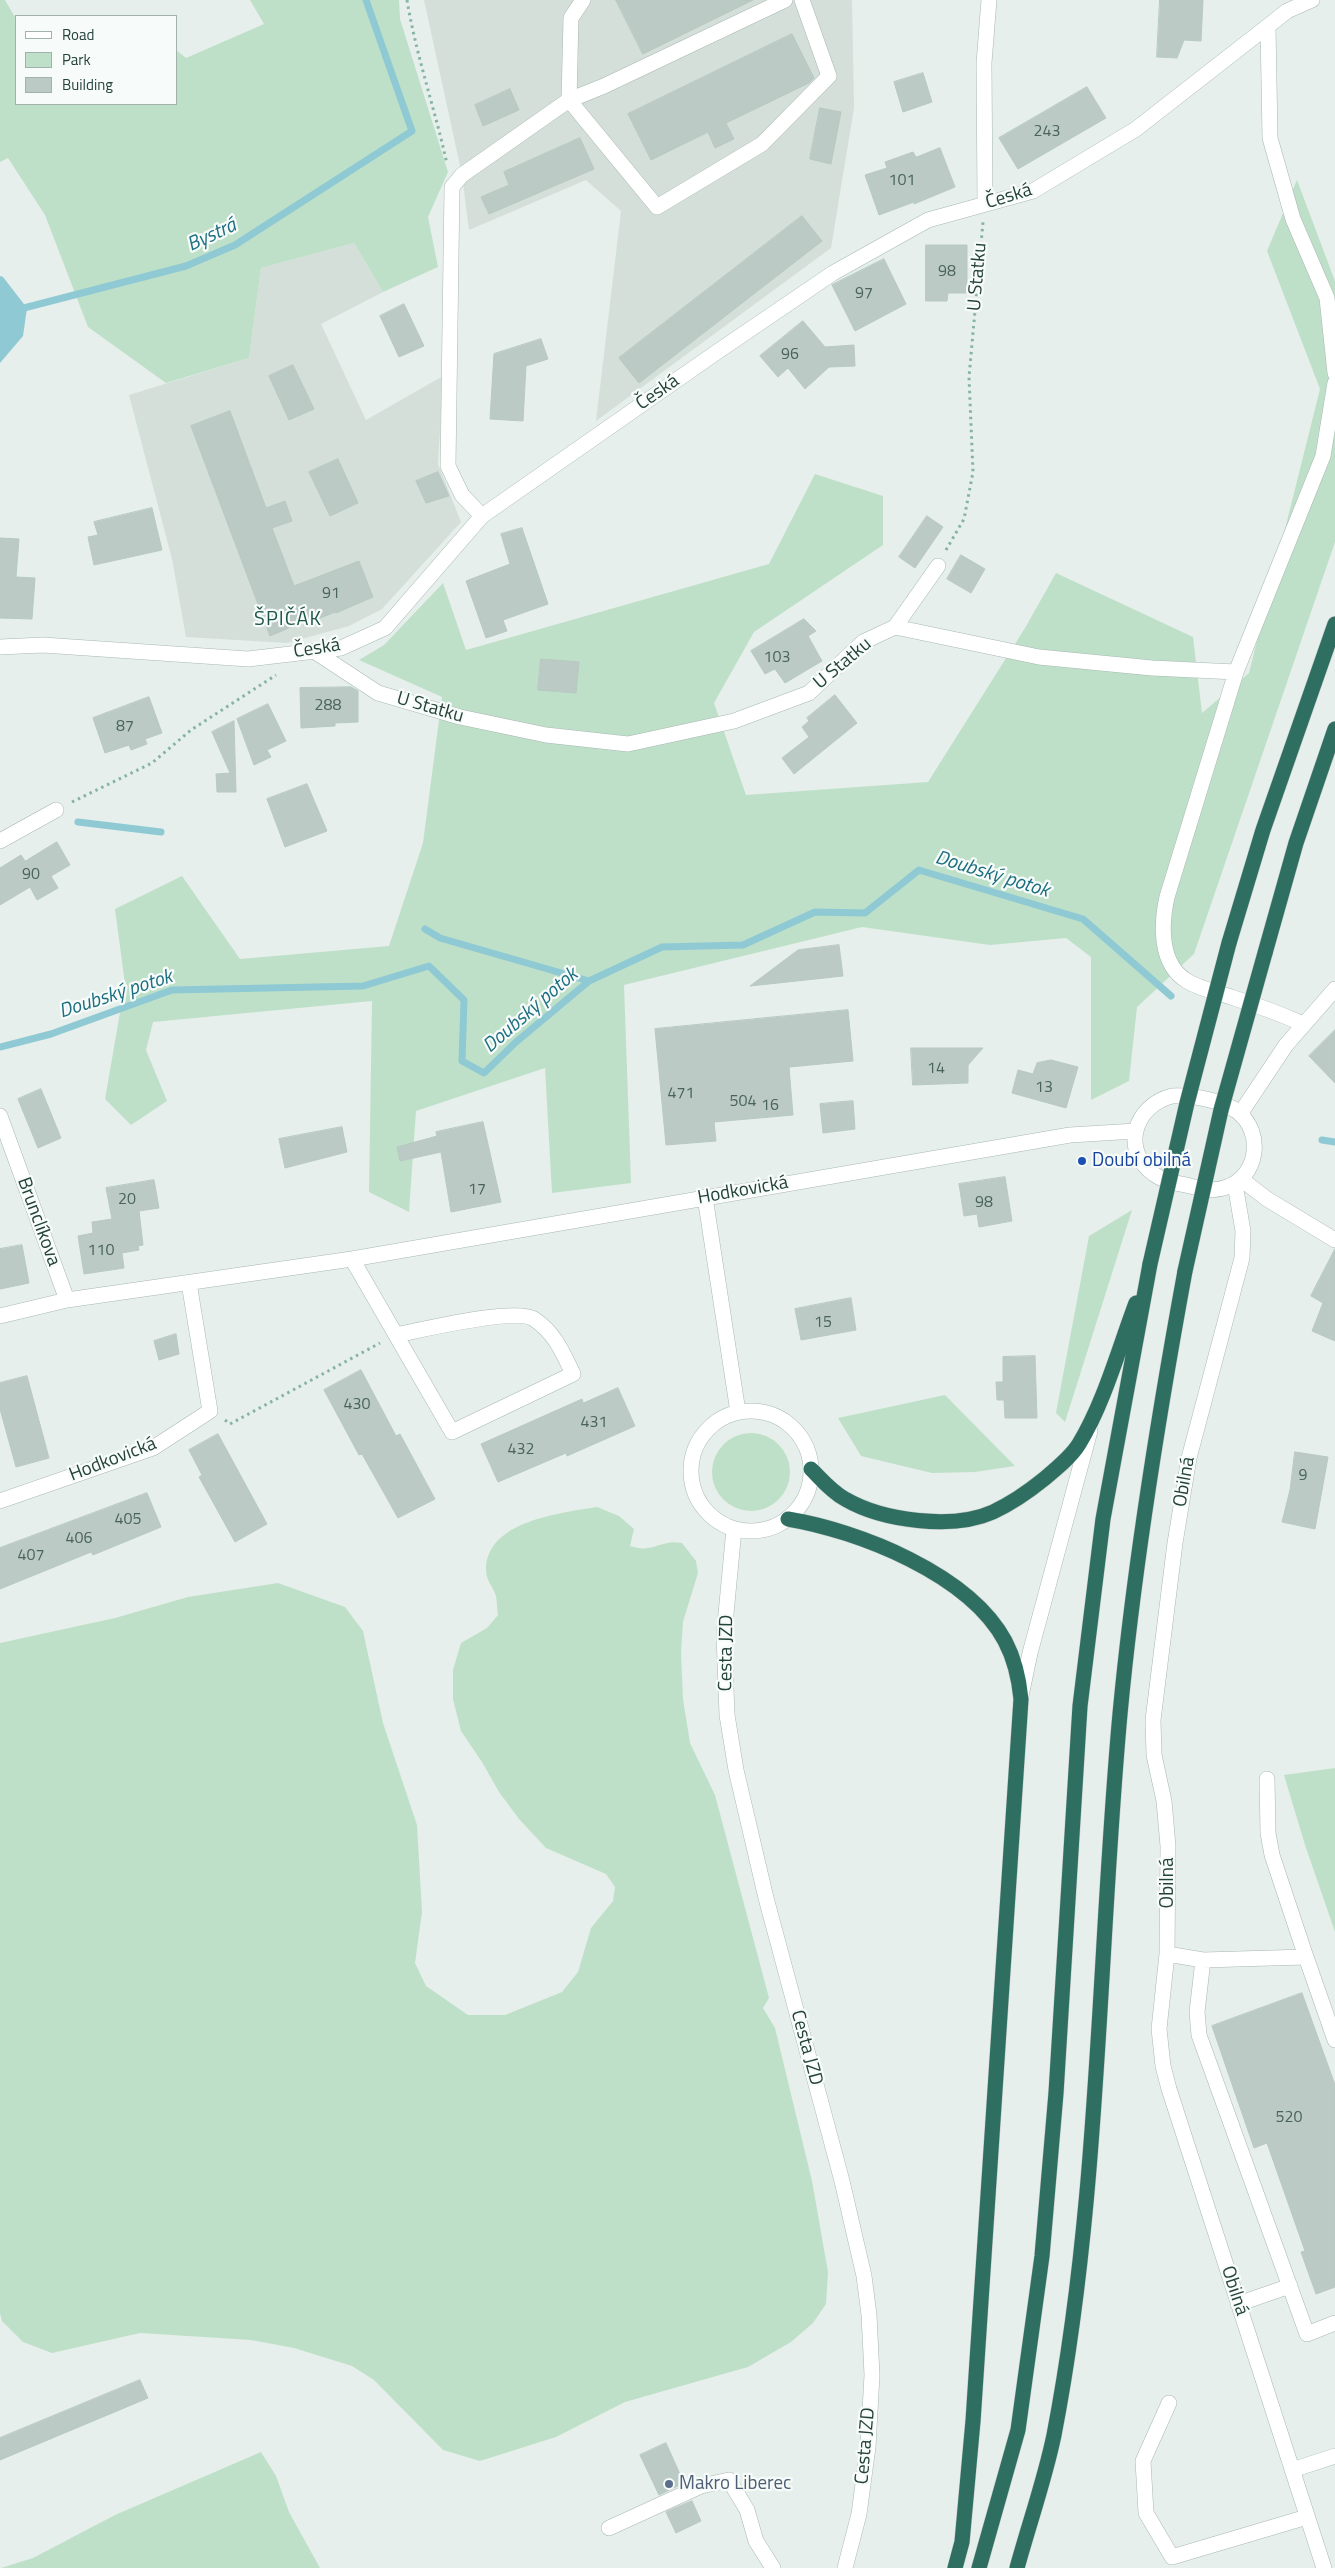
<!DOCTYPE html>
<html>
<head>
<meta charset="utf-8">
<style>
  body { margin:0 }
  #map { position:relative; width:1335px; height:2568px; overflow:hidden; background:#e6efeb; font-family:"Titillium Web",sans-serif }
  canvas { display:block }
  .legend { position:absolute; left:15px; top:15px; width:162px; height:90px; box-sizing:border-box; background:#f7fbf9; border:1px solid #a3b1ad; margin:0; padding:6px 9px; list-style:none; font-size:15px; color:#24423a }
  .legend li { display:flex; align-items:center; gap:10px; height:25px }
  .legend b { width:25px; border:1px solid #a3b1ad }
</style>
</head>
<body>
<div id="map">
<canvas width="1335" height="2568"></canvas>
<ul class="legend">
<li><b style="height:6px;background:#fff"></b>Road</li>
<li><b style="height:14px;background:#bfe0c8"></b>Park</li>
<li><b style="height:14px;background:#bbcac4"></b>Building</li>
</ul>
</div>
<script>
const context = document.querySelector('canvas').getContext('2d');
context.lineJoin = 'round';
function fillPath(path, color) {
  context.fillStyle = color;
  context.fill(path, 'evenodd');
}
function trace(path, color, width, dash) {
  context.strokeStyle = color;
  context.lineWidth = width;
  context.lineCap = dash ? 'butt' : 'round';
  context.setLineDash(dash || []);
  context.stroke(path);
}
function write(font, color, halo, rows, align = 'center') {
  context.font = font + ' "Titillium Web",sans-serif';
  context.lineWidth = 4.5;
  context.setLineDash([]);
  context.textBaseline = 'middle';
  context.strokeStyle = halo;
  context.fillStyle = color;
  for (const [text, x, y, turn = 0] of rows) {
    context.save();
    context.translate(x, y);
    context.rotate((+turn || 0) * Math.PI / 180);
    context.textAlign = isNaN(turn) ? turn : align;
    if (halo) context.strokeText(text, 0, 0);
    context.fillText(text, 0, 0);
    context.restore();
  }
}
const built = new Path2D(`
  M424 0H852L854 108 831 248 596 421 621 211 586 180 469 230 462 175Z
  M354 243 383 292 321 324 366 420 443 376 438 464 461 522 382 609 349 626 287 643 186 637 172 559 129 395 249 358 261 268Z`);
const green = new Path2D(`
  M0 0H5L16 19V104H176V50L186 58 264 24 250 0H399L400 19 448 172 428 217 438 267 383 292 354 243 261 268 249 358 166 383 88 327 45 215 8 158 0 162Z
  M1297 180 1335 281V542L1194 954 1137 1007 1129 1081 1091 1100V957L1066 938 990 945 862 927 624 985 631 1183 552 1193 545 1068 416 1111 409 1212 369 1192 372 1001 153 1022 146 1050 167 1101 131 1125 105 1099 125 984 115 909 182 876 240 959 389 946 423 843 442 697 359 660 384 645 443 583 466 650 769 564 815 474 883 496V545L754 632 714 703 746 795 928 782 1025 628 1056 573 1193 637 1202 713 1249 673 1320 389 1267 251Z
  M1132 1210 1065 1422 1056 1413 1089 1236Z
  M945 1395 1015 1466 975 1472 932 1473 861 1456 838 1418Z
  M712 1472a39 39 0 1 1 78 0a39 39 0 1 1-78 0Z
  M597 1507 619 1516 634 1529 630 1546C653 1554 660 1539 682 1543L696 1561 698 1573 683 1622 681 1652 683 1699 690 1743 715 1795 769 1998 763 2008 775 2028 812 2181 828 2272 826 2304 813 2323 791 2342 748 2367 625 2402 556 2437 480 2461 443 2450 374 2380 352 2366 294 2348 251 2340 140 2333 52 2353 23 2342 2 2321 0 2313V1643L115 1618 188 1597 278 1583 345 1607 363 1631 383 1723 417 1825 422 1912 415 1963 426 1986 468 2015H505L562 1992 578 1972 591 1928 613 1901 615 1887 606 1874 546 1848 519 1819 499 1792 482 1762 461 1731 453 1699V1670L461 1643 487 1628 498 1615C497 1609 497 1601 496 1596 493 1587 486 1580 486 1570 486 1521 560 1513 597 1507Z
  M1335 1768V1932L1305 1845 1284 1775Z
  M261 2452 276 2476 289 2512 320 2568H1L33 2558 115 2515Z`);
const water = new Path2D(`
  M0 276 3 277 27 308 23 336 0 363Z`);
const stream = new Path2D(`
  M20 309 186 266 235 245 412 131 366 0
  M78 822 161 832
  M425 929 440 938 589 981
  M0 1047 51 1034 172 990 363 986 429 966 464 1000 462 1061 484 1073 516 1042 589 981 662 947 743 945 815 912 865 913 919 870 1083 919 1171 996
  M1322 1140 1335 1142`);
const building = new Path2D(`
  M616 0H753L643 54Z
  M1160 0H1203L1201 41 1184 40 1177 58 1157 57Z
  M792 34 814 78 809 83 726 123 734 139 715 148 708 132 651 160 628 114Z
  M923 73 932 102 903 112 894 82Z
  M1087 87 1106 118 1018 169 999 138Z
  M510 89 519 110 483 126 475 105Z
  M820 108 841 112 831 164 810 159Z
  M580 138 594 169 489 214 481 197 509 185 504 172Z
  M940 148 955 187 914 204V202L879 215 865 175 887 168 885 162 913 152 916 157Z
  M802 216 822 241 639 383 619 358Z
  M926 245H967V293H948L947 301H926Z
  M884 259 906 304 855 331 832 285Z
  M404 304 424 346 399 357 380 316Z
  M803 321 825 347 854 345 855 366 829 367 805 389 788 368 778 377 760 356Z
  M541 339 548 359 526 366 523 421 490 419 494 354Z
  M293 365 314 409 289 420 269 376Z
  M230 411 266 508 285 501 292 521 272 528 294 586 359 561 373 597 336 613 335 612 308 623 307 620 270 636 191 426Z
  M338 459 358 503 330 516 309 472Z
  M438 472 449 496 426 503 416 481Z
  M152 508 162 550 94 565 88 537 98 535 94 522Z
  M927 516 943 527 915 568 899 557Z
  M522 528 548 604 503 620 507 631 486 638 466 581 510 564 501 534Z
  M0 538 19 539 16 577 35 578 32 619 0 618Z
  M961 555 985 569 971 593 947 579Z
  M804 619 816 631 808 636 822 661 785 683 775 669 765 674 751 651Z
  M541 659 579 662 576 693 538 690Z
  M351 687 358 691V722L335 723V726L301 728 300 688Z
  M835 695 857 723 794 774 782 758 809 737 802 727 809 721 807 718Z
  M149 697 162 733 145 739 147 744 131 750 129 745 105 753 93 718Z
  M268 704 286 741 267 750 271 757 254 765 237 719Z
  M234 721 236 792H217L216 774 230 773 212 732Z
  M307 784 327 831 285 847 267 799Z
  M57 842 70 865 51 876 58 888 37 900 30 887 0 905V868L21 855 25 861Z
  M839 945 843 976 750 986 798 950Z
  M848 1010 853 1061 789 1067 793 1115 714 1122 716 1141 666 1145 655 1029Z
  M1335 1030V1083L1309 1056Z
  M911 1048H983L968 1065V1083L913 1085Z
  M1051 1060 1078 1067 1066 1108 1012 1093 1018 1070 1033 1074 1037 1063Z
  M41 1089 61 1138 38 1148 18 1099Z
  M853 1101 855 1129 823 1133 820 1104Z
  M483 1122 501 1202 451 1212 441 1152 400 1161 397 1147 437 1136 436 1132Z
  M342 1127 347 1152 285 1168 279 1139Z
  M1005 1177 1012 1221 979 1227 977 1214 964 1216 959 1184Z
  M154 1180 159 1208 139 1211 143 1245 138 1246 139 1250 122 1253 124 1268 84 1274 78 1236 93 1233 92 1222 112 1219 106 1188Z
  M22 1245 29 1283 0 1289V1249Z
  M1335 1249V1341L1312 1331 1323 1303 1311 1296Z
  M851 1298 856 1330 801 1340 795 1309Z
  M176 1334 179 1354 159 1360 154 1341Z
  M1035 1356 1037 1418H1005L1004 1400H997L996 1382H1003V1357Z
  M361 1370 396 1436 400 1434 435 1499 398 1518 362 1454 359 1455 324 1390Z
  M27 1376 49 1458 16 1467 0 1409V1383Z
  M618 1388 635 1426 567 1456 566 1453 498 1482 481 1444 582 1399 583 1403Z
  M218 1434 267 1524 235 1542 199 1477 202 1475 189 1450Z
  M1295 1452 1328 1457 1315 1529 1282 1522 1290 1490Z
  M147 1493 161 1527 93 1555 91 1552 0 1589V1548Z
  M1302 1993 1335 2085V2287L1316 2294 1301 2252 1305 2251 1267 2143 1254 2148 1212 2026Z
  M140 2380 148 2398 0 2460V2438Z
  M666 2443 684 2483 659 2495 640 2455Z
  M692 2501 701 2521 676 2533 666 2512Z`);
const path = new Path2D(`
  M407 0C416 55 435 109 447 164
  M946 550 964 519 973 472 969 377 983 222
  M72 802 152 763 191 730 276 675
  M225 1420 230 1424 380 1343`);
const minor = new Path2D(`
  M785 0 604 86 569 100 657 207 762 144 829 76 802 0
  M1268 26 1270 138 1293 219 1327 298 1335 373
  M985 204 984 63 989 0
  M482 516 462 495 448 466 452 187 462 175 569 100 571 18 583 0
  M895 627 1039 657 1152 668 1236 672
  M0 647 43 645 248 659 341 648 385 628 482 516 714 354 833 273 928 220 1033 191 1136 129 1268 26 1287 11 1312 0
  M314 651 378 693 460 717 546 735 628 744 734 721 809 693 863 642 895 627 938 566
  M0 841 56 810
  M1303 1024C1279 1013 1256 1005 1231 997 1217 992 1200 989 1187 981 1159 964 1161 924 1167 897L1236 672 1323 456 1335 383
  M1172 1096C1191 1095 1223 1100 1238 1112 1264 1133 1258 1176 1227 1187 1214 1192 1203 1189 1190 1186 1178 1183 1164 1182 1154 1174 1120 1150 1135 1105 1172 1096Z
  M1240 1114 1286 1045 1335 989
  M0 1116 67 1300
  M1241 1179 1267 1199 1335 1240
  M1235 1184 1243 1231 1242 1258 1189 1458 1175 1543 1153 1720 1154 1755 1164 1801 1168 1846 1167 1954 1159 2029 1163 2066 1169 2089 1324 2568
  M705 1197 738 1412
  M352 1259 452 1432 573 1374C563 1353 555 1333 534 1319 516 1307 421 1330 396 1335
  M0 1316 67 1300 352 1259 1070 1135 1136 1131
  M691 1471a60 60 0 1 1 120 0a60 60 0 1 1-120 0Z
  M0 1501 153 1448 210 1411 189 1283
  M734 1529 724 1635 727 1715 736 1770 766 1898 842 2181 864 2276 869 2315 872 2375 868 2447 859 2514 845 2568
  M1021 1696 1030 1653 1090 1431
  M1267 1779 1268 1833 1272 1855 1306 1957
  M1167 1954 1203 1960 1306 1957 1335 2040
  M1203 1960 1197 2012 1199 2035 1307 2334 1335 2323
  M1238 2304 1290 2286
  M1169 2403 1143 2461 1146 2513 1172 2557 1307 2517
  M1292 2470 1335 2456
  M609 2528 701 2486 729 2480 747 2510 756 2541 773 2568`);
const highway = new Path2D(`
  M1229 943 1263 830 1335 624
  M1265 953 1296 843 1335 729
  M811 1469C822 1480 832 1492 845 1499 883 1521 953 1530 993 1512 1012 1503 1028 1492 1044 1479 1056 1469 1071 1457 1079 1444 1104 1403 1119 1348 1136 1303
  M788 1519C859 1531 969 1574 1005 1641 1015 1660 1019 1678 1021 1699L973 2421 962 2542 955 2568
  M979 2568 1018 2430 1042 2256 1056 2093 1080 1706 1103 1519 1150 1264
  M1017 2568C1029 2524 1045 2479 1054 2435 1100 2197 1098 1954 1120 1714 1134 1565 1158 1418 1185 1271`);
const highwayBridge = new Path2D(`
  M1150 1264 1187 1103 1229 943
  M1185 1271 1221 1110 1265 953`);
const markers = [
  [1082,1161,5,"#1a4fb4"],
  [669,2484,5,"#5c6f8a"]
];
const numberNames = [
  ["243",1047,132],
  ["101",902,181],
  ["98",947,272],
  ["97",864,294],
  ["96",790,355],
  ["91",331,594],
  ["103",777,658],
  ["288",328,706],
  ["87",125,727],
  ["90",31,875],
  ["14",936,1069],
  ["13",1044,1088],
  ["471",681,1094],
  ["504",743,1102],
  ["16",770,1106],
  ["17",477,1190],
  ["20",127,1200],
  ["98",984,1203],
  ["110",101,1251],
  ["15",823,1323],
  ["430",357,1405],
  ["431",594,1423],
  ["432",521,1450],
  ["9",1303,1476],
  ["405",128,1520],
  ["406",79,1539],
  ["407",31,1556],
  ["520",1289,2118]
];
const streetNames = [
  ["Česká",1009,197,-17],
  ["U Statku",978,277,-85],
  ["Česká",658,393,-35],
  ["Česká",317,649,-9],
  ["U Statku",843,664,-40],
  ["U Statku",430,708,16],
  ["Hodkovická",743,1191,-10],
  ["Brunclíkova",38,1222,70],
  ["Hodkovická",113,1460,-21],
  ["Obilná",1185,1482,-80],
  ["Cesta JZD",727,1653,-89],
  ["Obilná",1168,1883,-90],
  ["Cesta JZD",806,2048,75],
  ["Obilná",1234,2291,72],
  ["Cesta JZD",866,2446,-85]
];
const transitNames = [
  ["Doubí obilná",1092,1161]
];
const serviceNames = [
  ["Makro Liberec",679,2484]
];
const waterNames = [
  ["Bystrá",212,236,-25],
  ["Doubský potok",992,875,17],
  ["Doubský potok",116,995,-18],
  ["Doubský potok",531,1011,-41]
];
const neighbourhoodNames = [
  ["ŠPIČÁK",288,620]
];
fillPath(built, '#d4dfda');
fillPath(green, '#bfe0c8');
fillPath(water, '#8ec9d4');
trace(stream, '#8ec9d4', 7);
fillPath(building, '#bbcac4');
trace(building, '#b8c9c2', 1);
trace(minor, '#a8b8b2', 16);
trace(highway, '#c2cac8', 16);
trace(path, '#86b3a5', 3, [2.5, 4]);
trace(minor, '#fff', 15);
trace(highway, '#2f6f62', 15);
trace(highwayBridge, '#c2cac8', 16, []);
trace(highwayBridge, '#2f6f62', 15);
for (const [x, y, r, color] of markers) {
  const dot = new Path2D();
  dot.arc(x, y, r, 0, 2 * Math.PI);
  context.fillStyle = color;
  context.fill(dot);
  trace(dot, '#f7fbf9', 2);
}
write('16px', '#4a645c', null, numberNames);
write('19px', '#24423a', '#f7fbf9', streetNames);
write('19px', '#164399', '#f7fbf9', transitNames, 'left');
write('19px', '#4e5e75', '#f7fbf9', serviceNames, 'left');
write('italic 20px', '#1c6f80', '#f7fbf9', waterNames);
context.letterSpacing = '1px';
write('20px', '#1f5548', '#f7fbf9', neighbourhoodNames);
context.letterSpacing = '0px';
</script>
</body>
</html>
